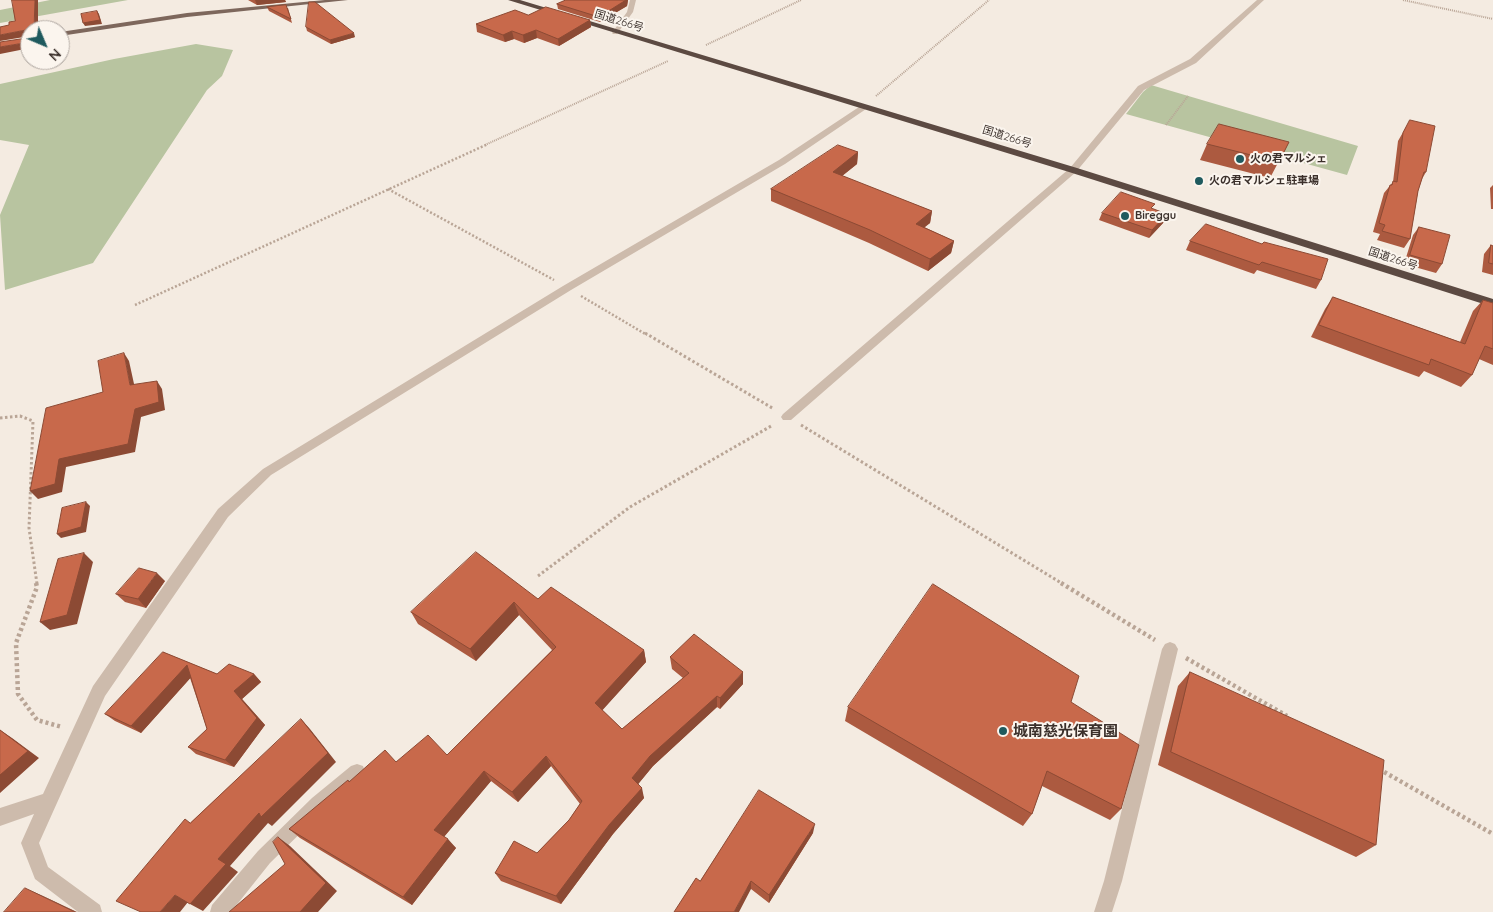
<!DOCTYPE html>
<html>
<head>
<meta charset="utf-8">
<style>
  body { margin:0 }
  #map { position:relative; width:1493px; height:912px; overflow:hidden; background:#f4ebe1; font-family:Quicksand,sans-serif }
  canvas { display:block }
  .north { position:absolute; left:20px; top:20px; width:50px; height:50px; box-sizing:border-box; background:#fbf5ee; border:1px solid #aea6a0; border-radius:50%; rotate:135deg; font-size:14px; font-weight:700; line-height:20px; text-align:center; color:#3b302b }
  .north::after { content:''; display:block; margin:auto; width:18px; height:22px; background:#1f5a5e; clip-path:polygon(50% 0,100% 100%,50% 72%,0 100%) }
</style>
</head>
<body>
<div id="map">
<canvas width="1493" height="912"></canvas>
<div class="north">N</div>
</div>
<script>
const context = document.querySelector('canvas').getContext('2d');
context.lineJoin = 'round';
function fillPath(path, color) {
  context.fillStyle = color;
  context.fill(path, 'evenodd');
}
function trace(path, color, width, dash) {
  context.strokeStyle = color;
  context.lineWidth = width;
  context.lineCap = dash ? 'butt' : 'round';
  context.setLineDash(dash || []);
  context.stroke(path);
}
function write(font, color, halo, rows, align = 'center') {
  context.font = font + ' Quicksand,"Noto Sans JP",sans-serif';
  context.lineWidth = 4;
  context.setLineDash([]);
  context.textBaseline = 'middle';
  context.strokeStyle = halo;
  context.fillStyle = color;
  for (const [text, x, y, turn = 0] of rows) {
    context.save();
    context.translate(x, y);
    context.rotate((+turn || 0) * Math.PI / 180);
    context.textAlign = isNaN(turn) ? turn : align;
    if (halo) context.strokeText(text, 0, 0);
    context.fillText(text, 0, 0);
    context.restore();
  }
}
const green = new Path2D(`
  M50 0H128L0 23V10Z
  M196 44 233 50 222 76 207 90 93 263 5 290 0 215 29 145 0 140V84L114 59Z
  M1151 85 1358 146 1347 175 1126 114 1143 92Z`);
const pathFar3 = new Path2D(`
  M1403 0 1493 19
  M706 45 801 0
  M876 96 989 0
  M1166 125 1188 96
  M485 145 668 61`);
const pathFar2 = new Path2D(`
  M388 189 554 280
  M581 296 647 335
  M135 305 488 144`);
const pathFar1 = new Path2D(`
  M645 333 774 409
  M0 418 20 416 33 421 29 528 37 584
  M801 425 1063 584
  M538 576 630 507 773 425`);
const path = new Path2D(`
  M36 583 37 587 16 643 18 694 37 720 62 727
  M1061 583 1155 640
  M1186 658 1287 716
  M1379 769 1493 834`);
const minor = new Path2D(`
  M630 0H636L633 12 617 34H613L612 33 627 12Z
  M1257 0H1264L1196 63 1144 90 1076 172 791 420H783L781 417 783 414 1070 168 1138 86 1190 59Z
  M862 105 869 107 785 164 571 290 271 475 228 517 105 696 39 843 48 867 100 905 102 912H78L35 879 21 843 34 814 0 826V808L43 794 93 686 218 509 263 469 563 286 779 160Z
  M1170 642 1175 644 1178 649 1122 881 1112 912H1094L1104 881 1162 649 1165 644Z
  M357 764 363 766 365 772 363 778 324 810 270 863 231 912H210L212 905 258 851 312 798 351 766Z`);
const major = new Path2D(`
  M325 0H348L187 17 60 36V32L187 13Z`);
const highway = new Path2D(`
  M508 0H520L1077 168 1493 299V307L1069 172Z`);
const wall = new Path2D(`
  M248 0H285L286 2 257 5Z
  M565 0H628L627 6 600 22 558 9 557 4 566 0Z
  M267 7 288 8 292 23 269 11Z
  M528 15 590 20 591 27 559 46 537 38 524 43 514 39 505 42 477 32 476 24Z
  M306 27 355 37 331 44 307 31Z
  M1410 120 1426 172 1422 179 1418 191 1410 239 1404 248 1377 240 1380 234 1373 232 1384 193 1393 182 1398 141Z
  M1289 142 1270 178 1200 160 1207 144Z
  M858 152 857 164 842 176 932 211 930 223 924 227 954 241 951 253 928 271 869 243 771 201V189Z
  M1493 185V209H1491L1490 188Z
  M1153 209 1167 214 1164 222 1149 238 1099 220 1102 213Z
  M1206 224 1321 280 1316 289 1257 270 1254 274 1186 250 1190 241Z
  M1419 227 1442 264 1436 273 1404 264 1413 235Z
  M1491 245 1493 246V275L1482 272 1484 254Z
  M1333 297 1460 342 1473 311 1483 300 1493 303V365L1479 359 1472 375 1461 387 1424 371 1419 377 1311 337 1325 309Z
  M165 581 146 608 125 602 116 594Z
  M538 599 644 650 646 662 602 710 622 729 683 678 672 669 670 657 743 684 720 709 717 707 653 766 638 784 644 798 613 834 561 904 501 881 495 873 537 853 569 820 580 804 551 766 518 802 491 781 444 837 456 848 412 905 300 838 289 829 349 782 396 762 447 755 552 650 519 615 476 661 418 624 411 612Z
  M163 652 217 674H254L261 682 242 699 265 725 234 767 196 754 188 747 207 729 190 678 141 733 115 721 105 714Z
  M1190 672 1376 845 1356 857 1158 765 1178 686Z
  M1071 702 1121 809 1110 820 1042 786 1032 814 1023 826 845 721 848 707Z
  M813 833 769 903 751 889 700 881Z`);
const shadedWall = new Path2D(`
  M35 0H38V30H34Z
  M255 0H285L286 2 257 5Z
  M626 0H628L627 6 600 22 599 17Z
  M97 11 99 14 102 24 85 26 83 23Z
  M590 20 591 27 559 46 558 39Z
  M26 30 30 36 0 41V35Z
  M536 30 537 38 524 43 523 35Z
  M512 31 514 39 505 42 503 35Z
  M354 33 355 37 331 44 330 40Z
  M30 42V48L0 54V47Z
  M858 152 857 164 832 184 833 172Z
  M932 211 930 223 914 236 916 224Z
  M1167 214 1164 222 1149 238 1152 230Z
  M954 241 951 253 928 271 930 259Z
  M124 353 129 361 136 393 130 385Z
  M157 381 162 389 165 410 141 417 135 452 66 467 62 492 38 499 30 491 59 459 135 409Z
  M86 502 90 506 86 532 61 538 57 534Z
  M84 553 93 562 77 624 50 630 40 622Z
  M157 573 165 581 146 608 138 599Z
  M514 602 519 615 476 661 470 649Z
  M644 650 646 662 599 714 595 703Z
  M187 665 195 673 141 733 131 726Z
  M743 672V684L720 709V698Z
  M254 674 261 682 242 699 265 725 234 767 225 760 234 691Z
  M717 696V707L653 766 635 788 632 778 650 756Z
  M301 719 310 729 336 762 272 826 268 823 230 866 238 872 203 911 190 904 218 859Z
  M0 730 12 738 39 758 0 793Z
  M546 756 551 766 518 802 512 792Z
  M484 771 491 781 442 839 434 830Z
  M642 788 644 798 613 834 561 904 556 896 609 825Z
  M815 824 813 833 769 903V895Z
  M278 837 290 846 337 891 318 912H300Z
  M448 839 456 848 412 905 403 897Z
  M751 881V889L739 912H734Z
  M25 888 43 896 77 912H75Z
  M175 895 188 902 180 912H160Z`);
const building = new Path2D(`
  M12 0H35L34 30H30V42L0 47V42L27 38 28 32 26 30 0 35V27L9 25V22L15 21Z
  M566 0H626L599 17 557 4Z
  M309 2H315L354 33 330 40 306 27Z
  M286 5 291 19 267 7Z
  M546 7 590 20 558 39 536 30 523 35 512 31 503 35 476 24 515 10 528 15Z
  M97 11 100 20 83 23 81 14Z
  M1410 120 1435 126 1426 172H1424L1418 191 1410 239 1382 231 1385 225 1379 223 1390 185H1392L1393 181 1397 182 1403 133Z
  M1219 124 1289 142 1279 162 1207 144Z
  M838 145 858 152 833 172 932 211 916 224 954 241 930 259 870 230 771 189Z
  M1121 192 1155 204 1151 208 1167 214 1152 230 1102 213Z
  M1206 224 1262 244 1264 242 1328 259 1321 280 1262 262 1259 265 1190 241Z
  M1419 227 1450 235 1442 264 1410 255Z
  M1491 245 1493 246V264L1489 263Z
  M1333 297 1465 344 1483 300 1493 303V349L1485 346 1472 375 1431 359 1429 365 1319 325Z
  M124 353 130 385 157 381 159 402 135 409 128 444 59 459 55 484 30 491 46 408 103 392 98 361Z
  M86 502 81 527 57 534 62 508Z
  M476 552 538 599 551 587 644 650 595 703 622 729 689 673 670 657 694 634 743 672 720 698 717 696 650 756 632 778 642 788 609 825 556 896 495 873 514 841 537 853 569 820 582 801 546 756 512 792 484 771 434 830 448 839 403 897 289 829 348 780 349 782 385 750 396 762 428 735 447 755 556 647 514 602 470 649 411 612Z
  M84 553 67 615 40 622 58 559Z
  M139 568 157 573 138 599 116 594Z
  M933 584 1079 676 1071 702 1139 745 1121 809 1047 771 1032 814 848 707Z
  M163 652 217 674 229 664 254 674 234 691 257 718 225 760 188 747 207 729 187 665 131 726 105 714Z
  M1190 672 1384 760 1376 845 1171 752Z
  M301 719 328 753 261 817 259 813 218 859 226 864 190 904 175 895 160 912H141L116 901 185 819 190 823Z
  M0 730 28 751 0 775Z
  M759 790 815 824 769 895 751 881 734 912H674L696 878 700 881Z
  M278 837 326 883 300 912H229L285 864 273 842Z
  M25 888 75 912H4Z`);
const markers = [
  [1240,159,5,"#1f5a5e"],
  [1199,181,5,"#1f5a5e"],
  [1125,216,5,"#1f5a5e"],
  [1003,731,5,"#1f5a5e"]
];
const farStreetnames = [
  ["国道266号",619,21,17],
  ["国道266号",1007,137,17],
  ["国道266号",1393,259,18]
];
const farPoinames = [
  ["火の君マルシェ",1250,159],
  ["火の君マルシェ駐車場",1209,181],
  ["Bireggu",1135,216]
];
const nearPoinames = [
  ["城南慈光保育園",1013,731]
];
fillPath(green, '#b8c4a0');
trace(pathFar3, '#b9a596', 2, [1, 1]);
trace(pathFar2, '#b9a596', 2.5, [2, 2]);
trace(pathFar1, '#b9a596', 3, [2.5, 2.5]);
trace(path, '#b9a596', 4.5, [3, 3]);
fillPath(minor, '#cdbbac');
fillPath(major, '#7d675c');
fillPath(highway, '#5c4a42');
fillPath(wall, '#ac5a40');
fillPath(shadedWall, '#8c4a34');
fillPath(building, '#c8694b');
trace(building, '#8c4a34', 1);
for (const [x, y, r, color] of markers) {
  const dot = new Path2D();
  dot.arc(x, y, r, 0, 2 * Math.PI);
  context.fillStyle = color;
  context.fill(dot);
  trace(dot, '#fbf5ee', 2);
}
write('11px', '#3b302b', '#fbf5ee', farStreetnames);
write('bold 11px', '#3b302b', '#fbf5ee', farPoinames, 'left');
write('bold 15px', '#3b302b', '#fbf5ee', nearPoinames, 'left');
</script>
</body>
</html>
